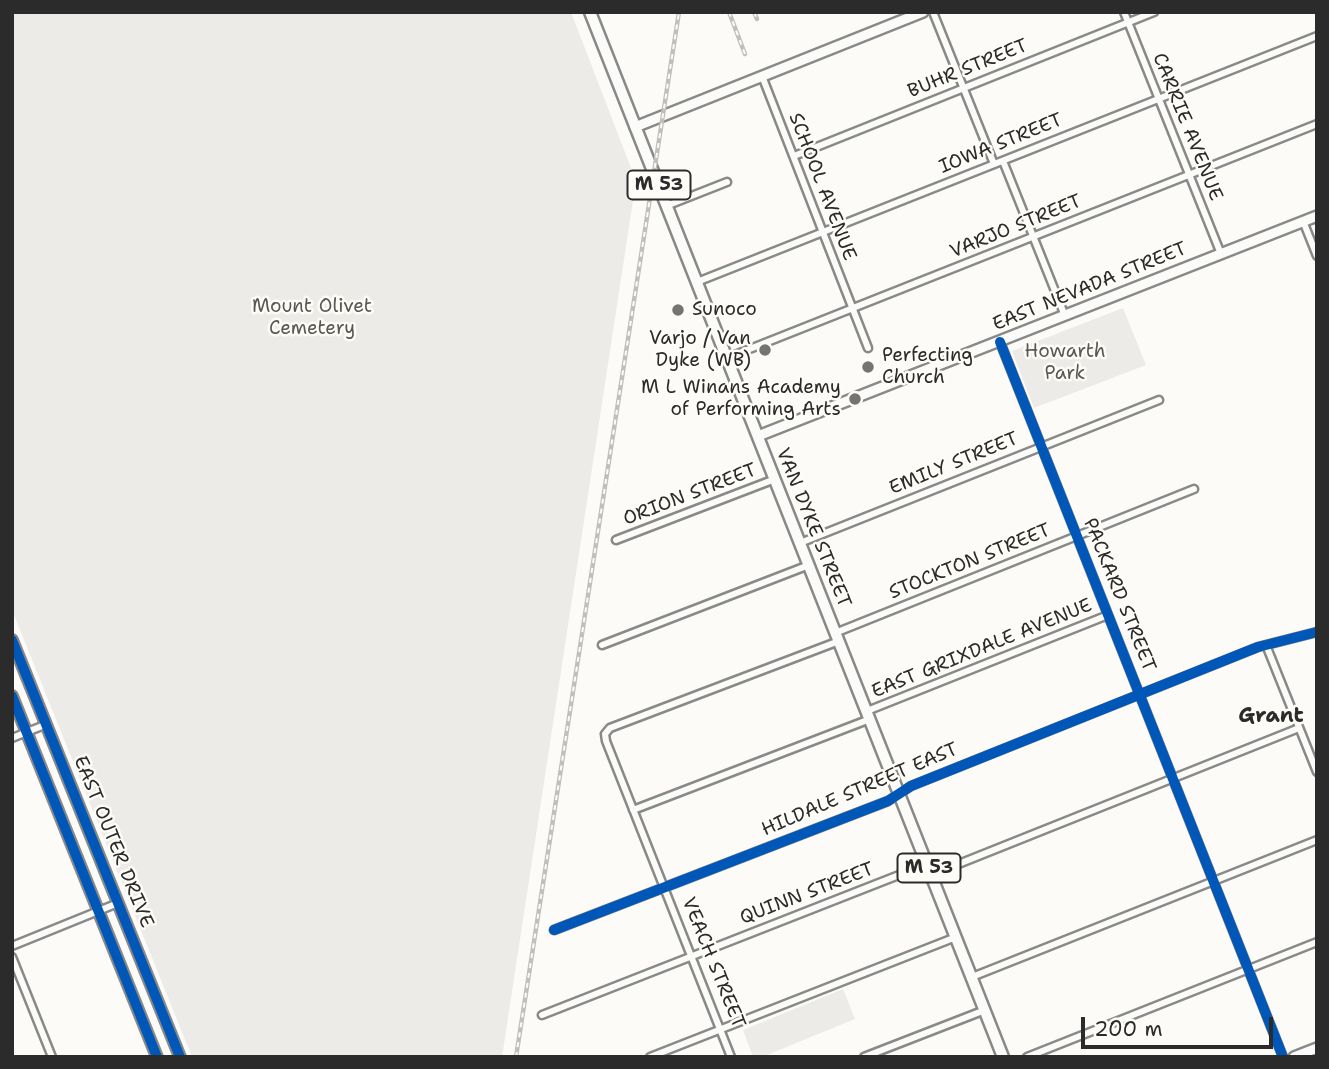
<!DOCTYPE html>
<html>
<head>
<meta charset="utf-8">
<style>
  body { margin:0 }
  #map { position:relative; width:1329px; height:1069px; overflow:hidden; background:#fcfbf8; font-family:"Shantell Sans",sans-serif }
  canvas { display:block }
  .frame { position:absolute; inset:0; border:14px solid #2b2b2b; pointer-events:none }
  .scale { position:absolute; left:1081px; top:1017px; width:192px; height:32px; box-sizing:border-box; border:4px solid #2b2b2b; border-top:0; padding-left:9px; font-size:21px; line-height:24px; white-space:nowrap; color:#2b2b2b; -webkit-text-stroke:5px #fdfcf7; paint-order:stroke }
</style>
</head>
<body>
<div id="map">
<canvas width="1329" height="1069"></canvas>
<div class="frame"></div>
<div class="scale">200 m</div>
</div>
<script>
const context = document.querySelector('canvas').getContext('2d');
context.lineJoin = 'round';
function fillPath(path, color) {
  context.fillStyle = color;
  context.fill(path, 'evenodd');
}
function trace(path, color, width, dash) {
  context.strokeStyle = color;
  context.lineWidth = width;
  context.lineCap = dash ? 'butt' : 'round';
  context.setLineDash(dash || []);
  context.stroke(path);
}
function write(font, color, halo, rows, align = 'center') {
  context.font = font + ' "Shantell Sans",sans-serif';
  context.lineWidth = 5;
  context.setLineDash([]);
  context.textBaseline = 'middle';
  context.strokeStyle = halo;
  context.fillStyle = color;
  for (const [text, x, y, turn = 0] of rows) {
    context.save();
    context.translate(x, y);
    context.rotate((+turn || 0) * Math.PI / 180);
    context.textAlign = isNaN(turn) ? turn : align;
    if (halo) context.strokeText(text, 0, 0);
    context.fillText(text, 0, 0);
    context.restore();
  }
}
const green = new Path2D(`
  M12 12H571L636 181 502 1057H192L12 610Z
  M1123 308 1146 365 1034 408 1012 351Z
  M843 989 855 1019 762 1057H753L743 1030Z`);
const street = new Path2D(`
  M933 12 994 164
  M1124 12 1221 254
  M762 76 868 348
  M794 156 1154 12
  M1003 161 1065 316
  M666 206 727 182
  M1303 221 1317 256
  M697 282 1317 36
  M1000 342 1283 1057
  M727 358 1317 124
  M616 540 775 479
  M800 543 1159 400
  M835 633 1194 489
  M602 645 809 565
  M1266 645 1317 772
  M867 711 1108 615
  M12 738 47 724
  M633 810 870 719
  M931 875 1299 728
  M554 930 888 801 911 786 1258 647 1317 632
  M12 946 118 903
  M12 957 52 1057
  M972 977 1317 840
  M542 1015 927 864
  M650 1057 956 937
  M731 1057 606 741 605 734 610 728 839 641
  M864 1057 985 1010
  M1027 1057 1317 942`);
const secondary = new Path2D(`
  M635 127 923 12
  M758 436 1317 216
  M12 640 180 1057
  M12 696 157 1057
  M1294 1057 1317 1048`);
const primary = new Path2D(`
  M590 12 1003 1057`);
const rail = new Path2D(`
  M729 12 745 54
  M754 12 757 19
  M516 1057 679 12`);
const cycleway = new Path2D(`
  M1000 342 1283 1057
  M12 640 180 1057
  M12 696 157 1057
  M554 930 888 801 911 786 1258 647 1317 632`);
const markers = [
  [678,310,7,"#747473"],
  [765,350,7,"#747473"],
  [868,367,7,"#747473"],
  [855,399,7,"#747473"]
];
const shields = [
  [659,185,63],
  [929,868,63]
];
const shieldNames = [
  ["M 53",659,185],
  ["M 53",929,868]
];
const streetNames = [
  ["BUHR STREET",968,69,-22],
  ["CARRIE AVENUE",1187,127,68],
  ["IOWA STREET",1001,144,-22],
  ["SCHOOL AVENUE",822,187,69],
  ["VARJO STREET",1016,227,-22],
  ["EAST NEVADA STREET",1090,287,-22],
  ["EMILY STREET",954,464,-22],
  ["ORION STREET",690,495,-21],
  ["VAN DYKE STREET",813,528,68],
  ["STOCKTON STREET",970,562,-22],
  ["PACKARD STREET",1119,595,68],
  ["EAST GRIXDALE AVENUE",982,649,-22],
  ["HILDALE STREET EAST",860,790,-23],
  ["EAST OUTER DRIVE",113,842,68],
  ["QUINN STREET",807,894,-21],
  ["VEACH STREET",713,963,68]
];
const parkNames = [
  ["Mount Olivet",312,307],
  ["Cemetery",312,329],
  ["Howarth",1065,352],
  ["Park",1065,374]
];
const poiNames = [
  ["Sunoco",692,310],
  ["Varjo / Van",751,339,"right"],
  ["Dyke (WB)",751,361,"right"],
  ["Perfecting",882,356],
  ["Church",882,378],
  ["M L Winans Academy",841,388,"right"],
  ["of Performing Arts",841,410,"right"]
];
const neighbourhoodNames = [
  ["Grant",1271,717]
];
fillPath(green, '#ecebe8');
trace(street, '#898987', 11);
trace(secondary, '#898987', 14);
trace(primary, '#898987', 15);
trace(street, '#fbfbf9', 6);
trace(secondary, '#fbfbf9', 9);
trace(primary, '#fbfbf9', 10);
trace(rail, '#c0bfbc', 4.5);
trace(rail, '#fdfcf7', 2, [5]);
trace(cycleway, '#0057b8', 10);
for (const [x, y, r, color] of markers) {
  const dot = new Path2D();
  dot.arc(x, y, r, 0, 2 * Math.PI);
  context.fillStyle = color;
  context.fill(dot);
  trace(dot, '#fdfcf7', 2.5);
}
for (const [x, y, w] of shields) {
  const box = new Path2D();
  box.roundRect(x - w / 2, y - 14.5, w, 29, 5);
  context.fillStyle = '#fdfcf7';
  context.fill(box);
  trace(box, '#2b2b2b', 2);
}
write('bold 18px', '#2b2b2b', null, shieldNames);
write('19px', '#2b2b2b', '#fdfcf7', streetNames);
write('19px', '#585857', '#fdfcf7', parkNames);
write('19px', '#2b2b2b', '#fdfcf7', poiNames, 'left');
write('bold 21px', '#2b2b2b', '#fdfcf7', neighbourhoodNames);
</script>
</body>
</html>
